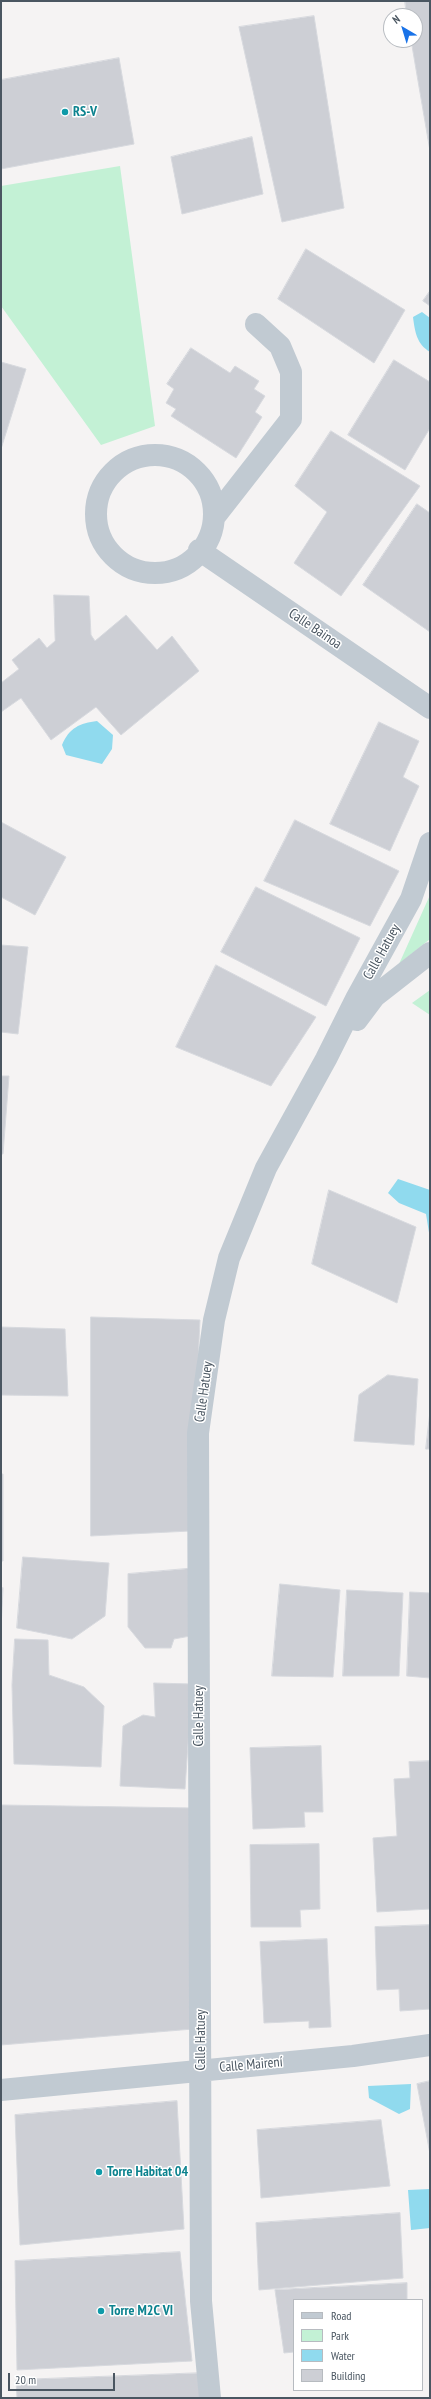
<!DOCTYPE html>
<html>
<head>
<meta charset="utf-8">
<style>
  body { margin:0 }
  #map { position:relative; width:431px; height:2399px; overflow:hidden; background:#f5f3f3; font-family:"PT Sans Narrow",sans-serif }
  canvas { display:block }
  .frame { position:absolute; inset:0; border:2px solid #4a5661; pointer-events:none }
  .legend { position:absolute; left:293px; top:2299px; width:130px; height:92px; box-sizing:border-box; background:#fff; border:1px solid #b7bbc0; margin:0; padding:5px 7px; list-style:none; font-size:12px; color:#4a5661 }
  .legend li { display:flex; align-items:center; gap:8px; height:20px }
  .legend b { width:20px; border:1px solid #b7bbc0 }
  .north { position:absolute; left:383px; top:8px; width:40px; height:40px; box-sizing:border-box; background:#fff; border:1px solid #b7bbc0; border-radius:50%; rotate:322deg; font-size:11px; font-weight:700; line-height:16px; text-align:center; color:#4a5661 }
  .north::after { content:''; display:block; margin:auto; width:14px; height:18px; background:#1a73e8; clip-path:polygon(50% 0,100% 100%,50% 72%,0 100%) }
  .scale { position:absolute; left:8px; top:2373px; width:107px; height:18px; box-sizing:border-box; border:2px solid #4a5661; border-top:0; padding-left:5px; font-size:12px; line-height:14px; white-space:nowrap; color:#4a5661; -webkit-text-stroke:3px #fff; paint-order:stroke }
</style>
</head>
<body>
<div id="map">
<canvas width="431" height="2399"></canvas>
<div class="frame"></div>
<ul class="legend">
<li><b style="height:5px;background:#c1cad2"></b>Road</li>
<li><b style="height:11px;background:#c3f1d5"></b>Park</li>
<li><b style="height:11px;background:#90daee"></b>Water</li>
<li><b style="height:11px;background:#cdcfd5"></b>Building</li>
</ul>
<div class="north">N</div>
<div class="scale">20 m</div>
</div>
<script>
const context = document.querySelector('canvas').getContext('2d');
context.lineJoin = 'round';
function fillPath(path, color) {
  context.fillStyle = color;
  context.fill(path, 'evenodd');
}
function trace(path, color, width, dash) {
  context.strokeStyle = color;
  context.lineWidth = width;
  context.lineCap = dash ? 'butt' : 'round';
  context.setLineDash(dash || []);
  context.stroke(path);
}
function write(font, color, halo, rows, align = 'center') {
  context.font = font + ' "PT Sans Narrow",sans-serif';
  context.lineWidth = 3;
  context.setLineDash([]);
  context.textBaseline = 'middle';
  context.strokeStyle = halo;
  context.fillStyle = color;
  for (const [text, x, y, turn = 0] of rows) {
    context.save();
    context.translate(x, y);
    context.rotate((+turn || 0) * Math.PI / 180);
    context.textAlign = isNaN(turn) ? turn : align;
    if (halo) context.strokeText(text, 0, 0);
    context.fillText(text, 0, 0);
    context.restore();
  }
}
const green = new Path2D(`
  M120 166 155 426 101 445 1 306V186Z
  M430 895V939L399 964Z
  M430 990V1015L412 1003Z`);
const water = new Path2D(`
  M422 312 430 318V352C417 344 415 333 413 317Z
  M97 721 113 735 112 749 102 764 66 755 62 745C69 728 80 723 97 721Z
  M398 1179 430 1190V1239L426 1214 399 1203 388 1193Z
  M411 2084 410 2109 399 2114 369 2098 368 2086Z
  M430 2189V2228L411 2230 408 2190Z`);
const building = new Path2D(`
  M405 1H430V151L411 40H415V16H407Z
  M314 16 344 208 282 222 239 27Z
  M119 58 134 144 1 169V80Z
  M252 137 263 194 182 214 171 157Z
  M306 249 405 310 374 363 278 299Z
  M430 291V306L423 301Z
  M191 348 230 373 235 366 259 381 254 389 265 396 255 412 262 417 236 458 171 416 176 409 166 403 174 389 167 384Z
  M394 360 430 382V428L405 470 348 435Z
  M1 362 26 369 1 449Z
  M331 431 420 486 341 596 294 563 327 512 295 486Z
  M417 504 430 513V632L363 585Z
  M54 595 89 596 91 635 95 641 126 615 157 650 172 636 199 671 121 735 96 707 51 740 21 698 1 712V683L19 669 12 660 39 638 47 648 55 641Z
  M379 722 419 741 403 777 419 786 390 851 330 824Z
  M295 820 399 871 370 926 264 881Z
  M1 822 66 857 35 915 1 897Z
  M256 887 360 938 326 1006 221 952Z
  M1 945 28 947 18 1034 1 1032Z
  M216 965 316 1017 271 1086 176 1047Z
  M1 1076H9L3 1154H1Z
  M329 1190 416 1227 397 1303 312 1264Z
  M91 1317 200 1320 190 1531 91 1536Z
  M1 1327 65 1329 68 1396 1 1395Z
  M388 1375 418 1379 414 1445 354 1441 359 1395Z
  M430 1412V1449H426Z
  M1 1474H3V1561H1Z
  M23 1557 109 1563 105 1616 72 1639 17 1628Z
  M197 1568 196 1635 174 1639 171 1648H145L128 1627V1574Z
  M280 1584 340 1590 333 1677 272 1676Z
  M3 1588 1 1629V1589Z
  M347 1590 403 1593 399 1676H343Z
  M410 1592 430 1593V1678L407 1676Z
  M15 1639 48 1640 49 1675 84 1687 104 1706 101 1767 14 1764 12 1685Z
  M154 1683 192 1684 185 1789 120 1786 123 1726 143 1715 155 1717Z
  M321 1746 323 1812H304L305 1827 253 1829 250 1748Z
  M430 1761V1909L377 1912 373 1838 397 1836 394 1779 410 1778 409 1762Z
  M1 1805 193 1808V2029L1 2045Z
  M319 1844 320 1909 300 1910 301 1927H251L250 1845Z
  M430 1925V2009L400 2011 399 1989 377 1990 375 1927Z
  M327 1939 331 2027 309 2028V2021L264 2023 260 1942Z
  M430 2081V2154L417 2084Z
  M177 2101 184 2229 20 2245 15 2115Z
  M381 2120 390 2186 261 2198 257 2130Z
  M400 2213 403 2278 259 2290 256 2223Z
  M180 2252 192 2361 17 2370 15 2261Z
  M407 2283V2300H294V2352L284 2353 275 2290Z
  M203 2373 206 2398H17L16 2380Z`);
const minor = new Path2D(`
  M96 514a59 59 0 1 1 118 0a59 59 0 1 1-118 0Z
  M216 515 291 419V372L280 346 256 324
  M199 550 430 708
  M357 1020 375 996 430 953
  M1 2090 353 2056 430 2045
  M210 2398 201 2301 198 1433 214 1320 229 1258 266 1168 326 1059 357 997 411 899 430 843`);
const markers = [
  [65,112,4,"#0f9aa8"],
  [99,2172,4,"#0f9aa8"],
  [101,2311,4,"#0f9aa8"]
];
const cultureNames = [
  ["RS-V",73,112],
  ["Torre Habitat 04",107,2172],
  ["Torre M2C VI",109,2311]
];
const streetNames = [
  ["Calle Bainoa",315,629,34],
  ["Calle Hatuey",382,952,-61],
  ["Calle Hatuey",204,1392,-82],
  ["Calle Hatuey",199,1716,-90],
  ["Calle Hatuey",201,2040,-90],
  ["Calle Mairení",251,2065,-5]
];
fillPath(green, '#c3f1d5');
fillPath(water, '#90daee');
fillPath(building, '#cdcfd5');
trace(building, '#d7d9de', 1);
trace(minor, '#c1cad2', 22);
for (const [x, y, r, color] of markers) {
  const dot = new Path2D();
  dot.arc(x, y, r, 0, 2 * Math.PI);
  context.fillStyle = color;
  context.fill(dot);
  trace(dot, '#fff', 1.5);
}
write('bold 14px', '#0d838f', '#fff', cultureNames, 'left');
write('14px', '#4a5661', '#fff', streetNames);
</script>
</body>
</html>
